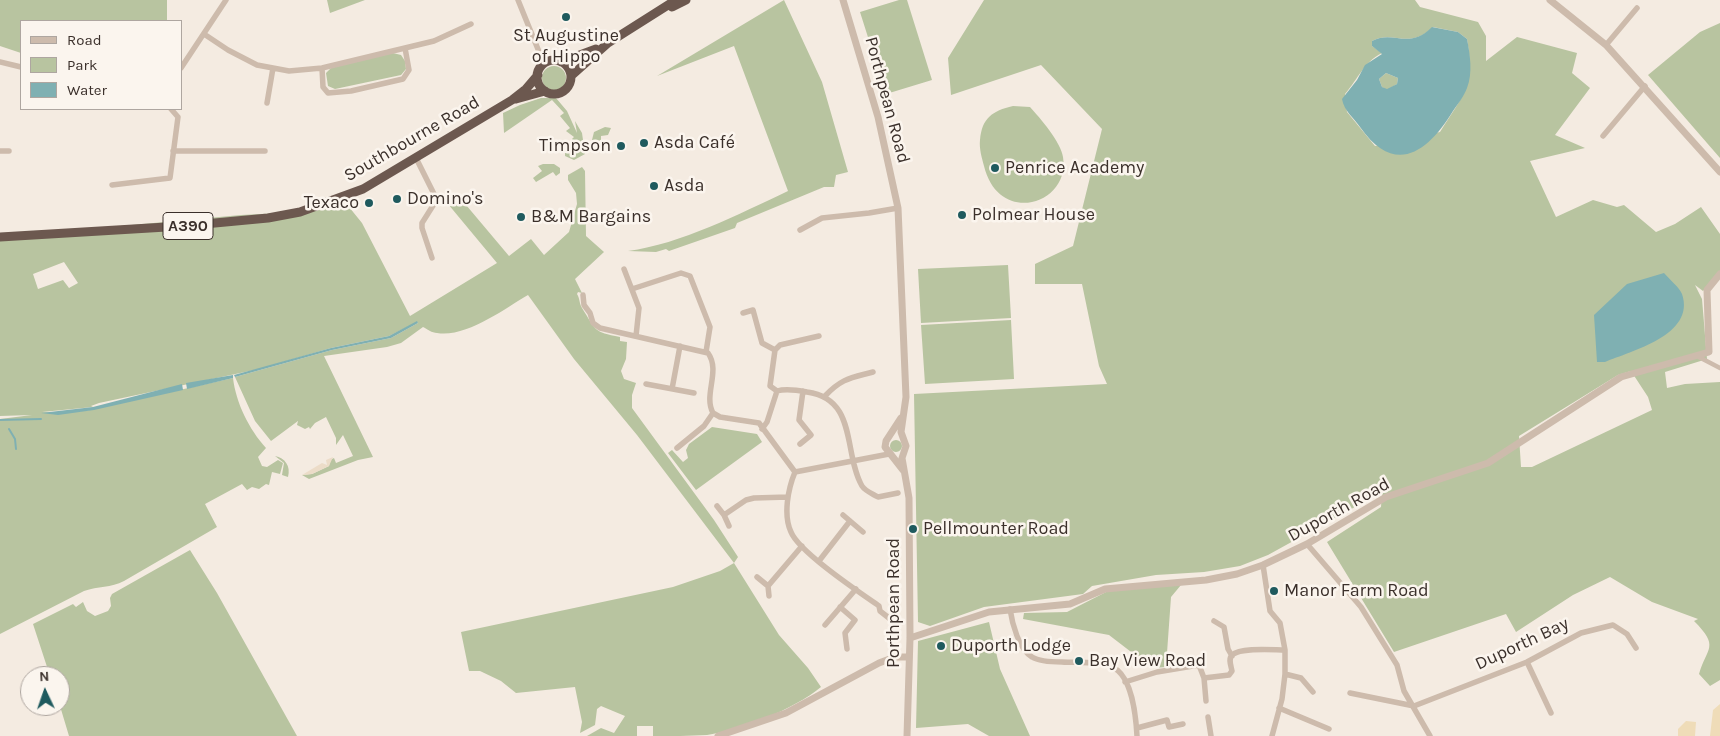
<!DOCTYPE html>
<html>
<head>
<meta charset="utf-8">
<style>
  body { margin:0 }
  #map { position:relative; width:1720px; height:736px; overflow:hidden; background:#f4ebe1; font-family:Karla,sans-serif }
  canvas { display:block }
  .legend { position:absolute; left:20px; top:20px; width:162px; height:90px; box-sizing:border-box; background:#fbf5ee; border:1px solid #aea6a0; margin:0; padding:6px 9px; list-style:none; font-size:15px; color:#3b302b }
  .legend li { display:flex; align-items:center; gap:10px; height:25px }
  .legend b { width:25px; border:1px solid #aea6a0 }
  .north { position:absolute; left:20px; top:666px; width:50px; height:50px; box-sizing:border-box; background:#fbf5ee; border:1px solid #aea6a0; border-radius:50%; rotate:357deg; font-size:14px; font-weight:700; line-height:20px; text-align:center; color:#3b302b }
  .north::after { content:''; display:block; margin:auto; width:18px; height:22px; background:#1f5a5e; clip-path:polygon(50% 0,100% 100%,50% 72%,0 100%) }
</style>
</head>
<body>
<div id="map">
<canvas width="1720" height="736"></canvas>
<ul class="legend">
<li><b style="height:6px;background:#cdbbac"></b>Road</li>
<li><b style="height:14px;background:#b8c4a0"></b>Park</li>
<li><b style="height:14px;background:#7fb0b2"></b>Water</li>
</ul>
<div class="north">N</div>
</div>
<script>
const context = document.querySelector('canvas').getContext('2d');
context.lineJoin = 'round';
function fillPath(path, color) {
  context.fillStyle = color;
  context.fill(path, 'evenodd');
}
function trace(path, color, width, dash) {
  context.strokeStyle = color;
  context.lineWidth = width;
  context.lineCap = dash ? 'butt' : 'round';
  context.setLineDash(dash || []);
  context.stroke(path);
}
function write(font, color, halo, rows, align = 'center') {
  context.font = font + ' Karla,sans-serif';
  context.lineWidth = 5;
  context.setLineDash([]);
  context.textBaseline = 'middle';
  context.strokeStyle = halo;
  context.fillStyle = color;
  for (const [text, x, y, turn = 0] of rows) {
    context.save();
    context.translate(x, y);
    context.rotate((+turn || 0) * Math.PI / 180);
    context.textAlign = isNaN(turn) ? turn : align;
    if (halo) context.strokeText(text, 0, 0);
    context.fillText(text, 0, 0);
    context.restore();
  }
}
const green = new Path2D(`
  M0 0H167V21H21V53L0 46Z
  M327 0H365L330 13Z
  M784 0 822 82 848 172 836 175 834 187H824L737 223 735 228 669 251 666 249 656 252 628 251C681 244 739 214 788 191L734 46 657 76Z
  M899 0H907L932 80 886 94 860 12Z
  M984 0H1415L1420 7 1478 22 1486 36V61L1517 37 1577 53 1572 73 1590 88 1555 135 1585 148 1530 161 1556 217 1593 200 1617 207 1624 205 1656 232 1675 224 1701 207 1720 234V271L1703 291 1695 285 1702 299 1707 359 1665 372 1667 388 1685 384 1720 382V680L1710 686 1699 674C1707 647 1720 647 1694 621L1698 619 1652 602 1610 577 1573 595 1516 632 1506 614 1394 652 1327 542 1381 507 1382 492 1268 555 1240 566 1204 572 1156 575 1092 586 1083 594 984 607 930 626 918 622 914 394 1107 384 1099 366 1082 284H1035V264L1073 246 1102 129 1041 65 951 95 948 58ZM1433 27 1458 32 1467 39C1475 86 1464 94 1440 132L1375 146 1347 112 1345 94C1358 79 1364 62 1382 53L1372 46V41C1394 29 1408 51 1433 27ZM1631 371 1648 397 1652 410 1532 467H1521L1519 436 1618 375Z
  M1720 23V158L1648 75 1700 32Z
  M393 53 401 55 405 61 406 69 401 75 335 89 328 86 326 73 333 66Z
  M542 78a12 12 0 1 1 24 0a12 12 0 1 1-24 0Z
  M1386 73 1398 78 1397 84 1387 90 1382 87 1379 79Z
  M541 98H556L567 111 577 133 575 121 582 133 585 154 574 160 565 156V153L575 144 572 139 574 137 566 131 570 128 560 116 564 113 552 100 504 133 503 113 520 105Z
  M1013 106 1030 107C1040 118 1061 142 1063 157 1071 204 999 227 984 166 982 158 979 149 980 140 982 118 992 111 1013 106Z
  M605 127 611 128 608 135 601 136V140L596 142 592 140 594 132Z
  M543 164H554L560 168V173L556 176 553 172 536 182 533 178 542 171 538 166Z
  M582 167 585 171 586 236 604 252 575 279 582 293 578 292 577 294C580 299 579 303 582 308 596 330 593 332 620 337V341L627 342 626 359 621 371 624 379 636 383 632 395V408L714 520 738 557 734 563 779 635 808 668 821 687C793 710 743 729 707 735 690 736 671 736 653 736V726H637V736H587L601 728 614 733 625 716 601 706 597 709 595 725 580 733 582 722 575 687 516 693 501 681 480 671H469L461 632 673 587 720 571 734 563 637 435 574 359 528 295C504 309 466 338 437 333 432 333 427 329 423 327L401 343 387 347 324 356 373 457 358 460 309 479 302 475 312 474 329 466 330 460 334 458 336 463 353 456 343 435 336 445V438L326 417 315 423 310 429 309 427 305 429 297 425 298 421 271 441 255 421 235 377 332 350 391 338 418 323 417 322 389 336 331 348 259 369 99 403 91 406 93 407 42 412 66 413 90 410 233 378C236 403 249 429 266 448L258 457 262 466 267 467 278 460 283 463 280 474 272 472 269 485 266 484 259 489 252 487 247 490 242 484 205 504 217 527 124 581C111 588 98 586 84 591L0 634V419L32 415 0 416V237L241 215 300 212 335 201 345 202 362 223 410 316 497 263 448 204 461 199 509 256 531 239 544 255 569 232 577 204 576 193 568 180V175ZM64 262 78 283 69 288 63 280 38 289 33 274Z
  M1008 265 1011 318 921 323 918 269Z
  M1011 320 1014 379 925 384 921 325Z
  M712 427 757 434 762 442 696 490 668 453 672 450 683 462 688 458 686 450 689 444Z
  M890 446a6 6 0 1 1 12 0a6 6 0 1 1-12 0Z
  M275 456C285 458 291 466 288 477L282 475 284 463Z
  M190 550 217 593 297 736H69L60 706V676H50L33 624 73 604 76 607 83 602 87 611 95 616 108 611 111 606 110 598 112 594Z
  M1181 585 1171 597 1166 667 1152 668 1109 635 1023 619 1024 613 1067 612 1108 591Z
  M989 622 1000 669 1030 736H989L968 724 916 728 918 641Z`);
const sand = new Path2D(`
  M1720 704V736H1710L1713 710Z
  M1686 721 1696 722 1695 736H1678V729Z`);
const plaza = new Path2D(`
  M333 457 329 466 312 474 302 475 322 463 327 465 326 460Z`);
const water = new Path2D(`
  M1432 27 1458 32 1467 39C1470 54 1473 73 1467 88 1464 96 1458 104 1453 111 1428 152 1395 177 1360 127 1354 118 1344 111 1342 99L1357 80 1365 65 1382 54 1372 46V41C1394 29 1408 51 1432 27ZM1386 73 1398 78 1397 84 1387 89 1382 87 1379 79Z
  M1664 273C1669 279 1679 287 1682 294 1696 335 1631 351 1605 362H1597L1594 315 1627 284Z
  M417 321 418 323 391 338 332 350 235 377 234 375 331 348 389 336Z
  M233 375V378L187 389 186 383Z
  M182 384 183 390 94 410 58 415 41 413 93 407Z`);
const stream = new Path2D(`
  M0 420 41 419
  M9 429 15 439 16 449`);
const pedestrian = new Path2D(`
  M1697 356 1720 368`);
const minor = new Path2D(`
  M518 0 544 64
  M204 34 228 50 257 65 289 71 322 68 434 41 471 24
  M1606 45 1637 8
  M0 62 21 67
  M181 68 226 0
  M322 68 323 87 328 93 351 91 403 79 409 70 405 48
  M267 103 273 68
  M1603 136 1645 86
  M0 151H9
  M173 151H265
  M416 158 434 194V204L422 223V228L432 258
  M112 185 170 178 178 117 171 109
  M800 230 822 218 869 213 898 208
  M624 269 639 308 636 336
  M632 289 681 273 690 276 710 327 706 352
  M583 295 584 305 590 313 593 323 600 328 708 353C721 371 703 395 713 413L720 417 759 423 795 472 889 454
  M743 313 753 310 762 343 775 350 770 386 777 391
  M775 350 780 345 819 336
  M646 384 694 393
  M672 389 680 346
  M825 396C842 378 851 378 873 372
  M762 429 767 422 777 391C786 388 797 390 807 392 858 399 843 453 862 486 865 491 873 494 878 497L898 493
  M800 444 811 435 799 420 803 391
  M677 448 704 426 713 413
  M795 472C788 489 783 515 791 532 799 552 859 592 879 606L880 611 894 622
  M717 506 724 515
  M843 515 863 532
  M729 526 724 515 746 500 754 498 788 497
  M1307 544 1361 607 1397 665 1404 691 1430 736
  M819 561 850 521
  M1263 565 1270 611 1280 623 1285 650V674L1282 699 1272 736
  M757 577 768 586 769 596
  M768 586 802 546
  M840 607 855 620 845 633 847 649
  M1010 609C1012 623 1019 650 1032 657 1040 662 1053 662 1062 662 1077 663 1098 661 1112 667 1132 675 1136 717 1137 736
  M1214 621 1224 627 1228 649 1232 656
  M825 625 856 589
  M1527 662 1551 713
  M1285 674 1301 678 1313 692
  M1204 678 1206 701
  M1125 682 1157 672 1199 665 1204 678 1229 675 1232 671C1231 666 1228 659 1232 655 1241 647 1273 650 1285 650
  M1350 693 1414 706 1527 662 1581 633 1613 625 1627 634 1636 648
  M1279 708 1329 729
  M1208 717 1211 736
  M1137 728 1167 720 1169 727 1183 724`);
const tertiary = new Path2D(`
  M843 0 878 117 898 208 906 397 901 432 906 446 902 458 909 498 910 638 907 736
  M1550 0 1606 45 1720 172
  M901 418 886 441 885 447 903 470
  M910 638 989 612 1070 604 1105 589 1206 580 1237 574 1263 565 1307 544 1386 497 1488 463 1621 377 1709 352 1707 290 1720 274
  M718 736 786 713 879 663 895 657H909`);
const trunk = new Path2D(`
  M672 7 686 0
  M537 77a17 17 0 1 1 34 0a17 17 0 1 1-34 0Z
  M561 62 596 49
  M571 76 608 43 676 0
  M516 99 545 91
  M0 237 183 226 268 218 300 212 363 189 512 100 526 89 538 75`);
const markers = [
  [566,17,5,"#1f5a5e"],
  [644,143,5,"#1f5a5e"],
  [621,146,5,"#1f5a5e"],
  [995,168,5,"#1f5a5e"],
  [654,186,5,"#1f5a5e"],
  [397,199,5,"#1f5a5e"],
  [369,203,5,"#1f5a5e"],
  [962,215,5,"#1f5a5e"],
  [521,217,5,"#1f5a5e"],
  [913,529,5,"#1f5a5e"],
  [1274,591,5,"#1f5a5e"],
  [941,646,5,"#1f5a5e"],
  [1079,661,5,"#1f5a5e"]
];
const shields = [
  [188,226,50]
];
const shieldNames = [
  ["A390",188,226]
];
const poiNames = [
  ["St Augustine",566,36,"center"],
  ["of Hippo",566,57,"center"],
  ["Asda Café",654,143],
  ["Timpson",611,146,"right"],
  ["Penrice Academy",1005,168],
  ["Asda",664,186],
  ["Domino's",407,199],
  ["Texaco",359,203,"right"],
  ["Polmear House",972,215],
  ["B&M Bargains",531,217],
  ["Pellmounter Road",923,529],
  ["Manor Farm Road",1284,591],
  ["Duporth Lodge",951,646],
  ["Bay View Road",1089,661]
];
const streetNames = [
  ["Porthpean Road",887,100,75],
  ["Southbourne Road",412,139,-30],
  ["Duporth Road",1339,510,-29],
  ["Porthpean Road",894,603,-90],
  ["Duporth Bay",1522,644,-25]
];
fillPath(green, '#b8c4a0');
fillPath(sand, '#efdcb8');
fillPath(plaza, '#ecdcc8');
fillPath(water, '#7fb0b2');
trace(stream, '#7fb0b2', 2);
trace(pedestrian, '#cdbbac', 4.5);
trace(minor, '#cdbbac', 5.5);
trace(tertiary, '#cdbbac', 7);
trace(trunk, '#6c584f', 9);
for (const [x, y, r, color] of markers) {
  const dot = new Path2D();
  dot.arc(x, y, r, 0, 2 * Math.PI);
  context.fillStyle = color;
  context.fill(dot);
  trace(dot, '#fbf5ee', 2);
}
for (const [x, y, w] of shields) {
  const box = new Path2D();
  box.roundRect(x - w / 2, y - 13.5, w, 27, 4);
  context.fillStyle = '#fbf5ee';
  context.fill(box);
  trace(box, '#3b302b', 1);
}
write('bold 16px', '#3b302b', null, shieldNames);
write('18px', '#3b302b', '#fbf5ee', poiNames, 'left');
write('18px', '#3b302b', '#fbf5ee', streetNames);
</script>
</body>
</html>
